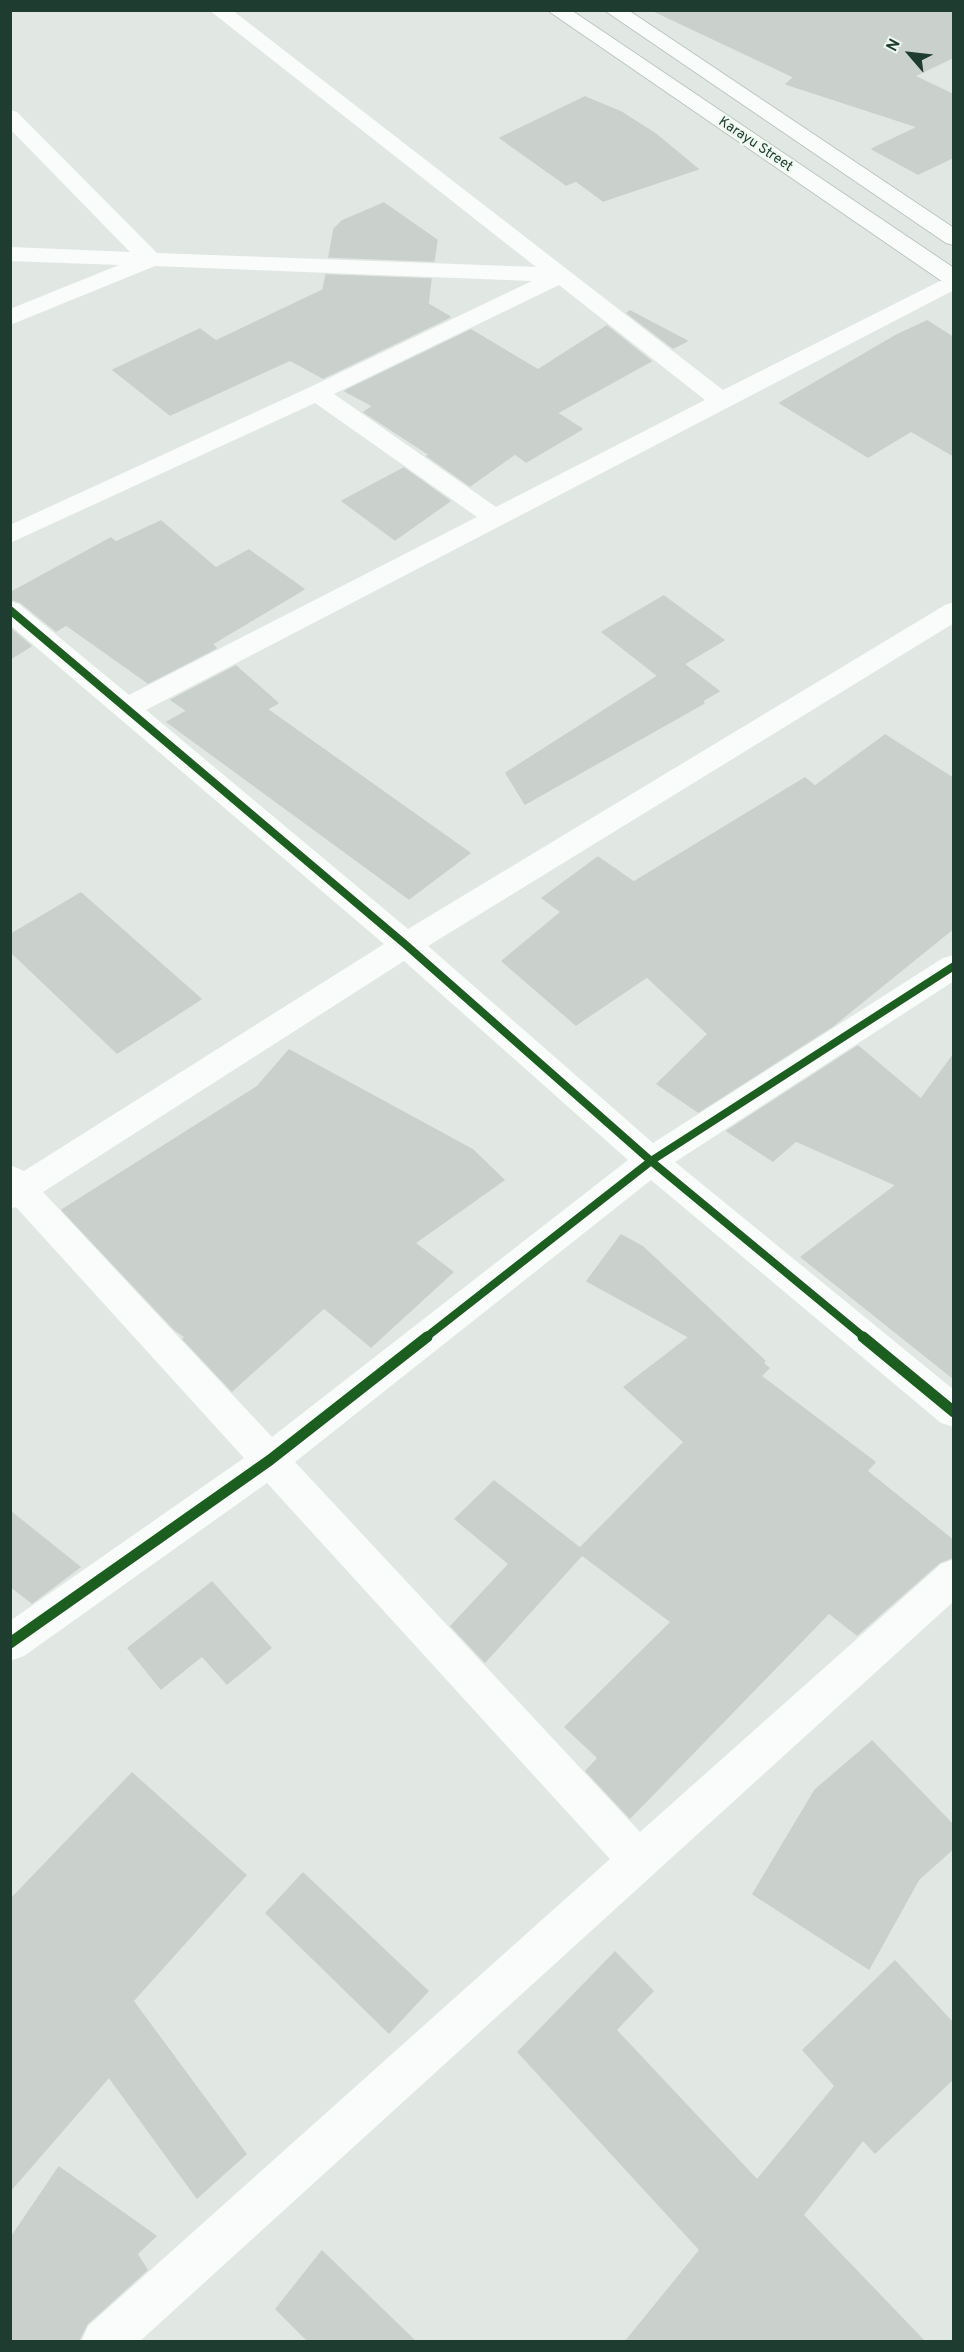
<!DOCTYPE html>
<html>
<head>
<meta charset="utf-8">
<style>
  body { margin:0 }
  #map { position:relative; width:964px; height:2352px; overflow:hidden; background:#e1e8e4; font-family:Overpass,sans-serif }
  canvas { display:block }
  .frame { position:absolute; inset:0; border:12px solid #1e3c2f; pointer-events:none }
  .north { position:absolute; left:880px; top:24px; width:60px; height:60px; -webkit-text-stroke:4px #eff8f1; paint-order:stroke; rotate:298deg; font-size:16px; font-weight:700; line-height:24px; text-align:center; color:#1e3c2f }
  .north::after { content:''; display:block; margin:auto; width:21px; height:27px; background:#1e3c2f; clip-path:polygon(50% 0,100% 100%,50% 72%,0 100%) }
</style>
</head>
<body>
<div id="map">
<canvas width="964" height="2352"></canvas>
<div class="frame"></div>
<div class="north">N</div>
</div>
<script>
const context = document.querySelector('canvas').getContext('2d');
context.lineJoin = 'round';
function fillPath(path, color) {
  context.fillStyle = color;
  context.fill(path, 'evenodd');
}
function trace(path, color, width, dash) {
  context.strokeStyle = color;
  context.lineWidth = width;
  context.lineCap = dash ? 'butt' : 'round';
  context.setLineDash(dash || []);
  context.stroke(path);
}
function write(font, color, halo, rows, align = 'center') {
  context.font = font + ' Overpass,sans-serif';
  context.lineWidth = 4.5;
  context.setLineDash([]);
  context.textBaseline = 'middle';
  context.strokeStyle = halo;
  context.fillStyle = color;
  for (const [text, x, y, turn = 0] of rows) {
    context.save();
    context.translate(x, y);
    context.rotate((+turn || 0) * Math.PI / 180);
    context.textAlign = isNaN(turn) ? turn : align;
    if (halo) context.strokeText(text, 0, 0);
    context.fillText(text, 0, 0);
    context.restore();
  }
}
const building = new Path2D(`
  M652 10H954V57L914 76 954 95V157L918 174 872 149 918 127 786 84 794 77Z
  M585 97 621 112 657 135 698 169 603 201 576 181 566 185 500 138Z
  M384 203 437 240 434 261 329 257 334 229 342 221Z
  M326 275 431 279 428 304 450 317 323 378 290 360 170 415 113 370 200 329 216 341 323 290Z
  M630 311 687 341 673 348 627 313Z
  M927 321 954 338V456L911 431 868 457 780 403 897 335Z
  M607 326 651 361 557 413 582 429 526 462 515 454 470 486 427 456 430 455 364 412 373 406 345 391 471 330 538 370Z
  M404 468 450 501 395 540 342 501Z
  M161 521 216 568 249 550 304 589 212 644 216 648 148 683 66 625 56 631 20 602 10 599V593L111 538 116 542Z
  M664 596 724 640 684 664 719 691 702 701 704 703 525 804 506 773 658 676 602 632Z
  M10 628 31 646 10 659Z
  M236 666 278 703 267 709 470 853 409 899 167 722 187 711 171 700Z
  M885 735 954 779V928L834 1025 698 1112 657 1084 708 1034 647 977 576 1025 502 961 561 912 542 898 598 857 634 882 805 778 815 786Z
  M81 893 201 999 117 1053 10 951V935Z
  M858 1046 921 1099 954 1054V1379L801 1257 896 1185 796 1141 773 1161 727 1131Z
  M289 1050 473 1150 504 1180 415 1243 453 1272 371 1347 324 1308 232 1391 183 1339 185 1337 175 1330 62 1210 257 1087Z
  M621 1235 643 1247 765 1361 763 1363 769 1368 761 1376 875 1462 867 1471 954 1541V1555L951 1558 940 1562 857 1635 829 1613 630 1818 586 1771 598 1758 565 1727 671 1622 582 1555 485 1662 451 1626 509 1564 455 1519 494 1481 580 1548 684 1442 624 1387 689 1337 587 1281Z
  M10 1511 80 1567 32 1603 10 1586Z
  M212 1582 271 1648 227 1684 202 1656 161 1689 128 1648Z
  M872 1741 954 1826V1848L919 1879 869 1969 753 1894 815 1790Z
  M132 1773 246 1875 133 2001 246 2154 197 2198 109 2077 10 2191V1900Z
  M303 1873 428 1991 389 2033 266 1913Z
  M615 1952 653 1991 616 2030 757 2180 835 2086 803 2050 895 1961 954 2024V2078L875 2153 863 2140 803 2215 925 2342H625L700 2250 518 2052Z
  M59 2167 156 2236 137 2254 147 2270 87 2324 78 2342H10V2239Z
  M322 2251 416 2342H309L276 2309Z`);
const minor = new Path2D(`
  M209 10H232L723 390 954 274V290L146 710 408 929 945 605 954 602V623L428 946 653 1143 943 958 954 955V981L675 1162 954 1390V1427L941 1423 651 1180 295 1462 640 1832 941 1564 954 1559V1601L139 2342H81L88 2326 610 1859 267 1483 24 1656 10 1661V1621L244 1458 16 1207 10 1209V1165L24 1171 384 944 10 625V601L19 604 129 695 477 517 315 403 10 543V525L308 388 532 281 155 266 10 325V309L119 265 10 261V247L130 252 10 129V110L17 112 157 253 536 267ZM559 285 705 400 496 507 334 394ZM404 961 628 1160 272 1437 43 1192Z`);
const secondary = new Path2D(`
  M547 10H571L954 268V286L946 284Z
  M604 10H628L954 228V245L946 243Z`);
const cyclewayFar1 = new Path2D(`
  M10 610 406 945 651 1161 865 1338
  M425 1338 651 1161 954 966`);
const cycleway = new Path2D(`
  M863 1337 954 1412
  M10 1643 270 1460 427 1337`);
const farStreetnames = [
  ["Karayu Street",755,145,34]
];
fillPath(building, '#cad1cd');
trace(building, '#cad1cd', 1.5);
trace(secondary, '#bac5bf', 2);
fillPath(minor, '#fafcfb');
fillPath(secondary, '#fafcfb');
trace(cyclewayFar1, '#1b5e20', 8);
trace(cycleway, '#1b5e20', 11);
write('14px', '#1e3c2f', '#eff8f1', farStreetnames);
</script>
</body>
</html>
